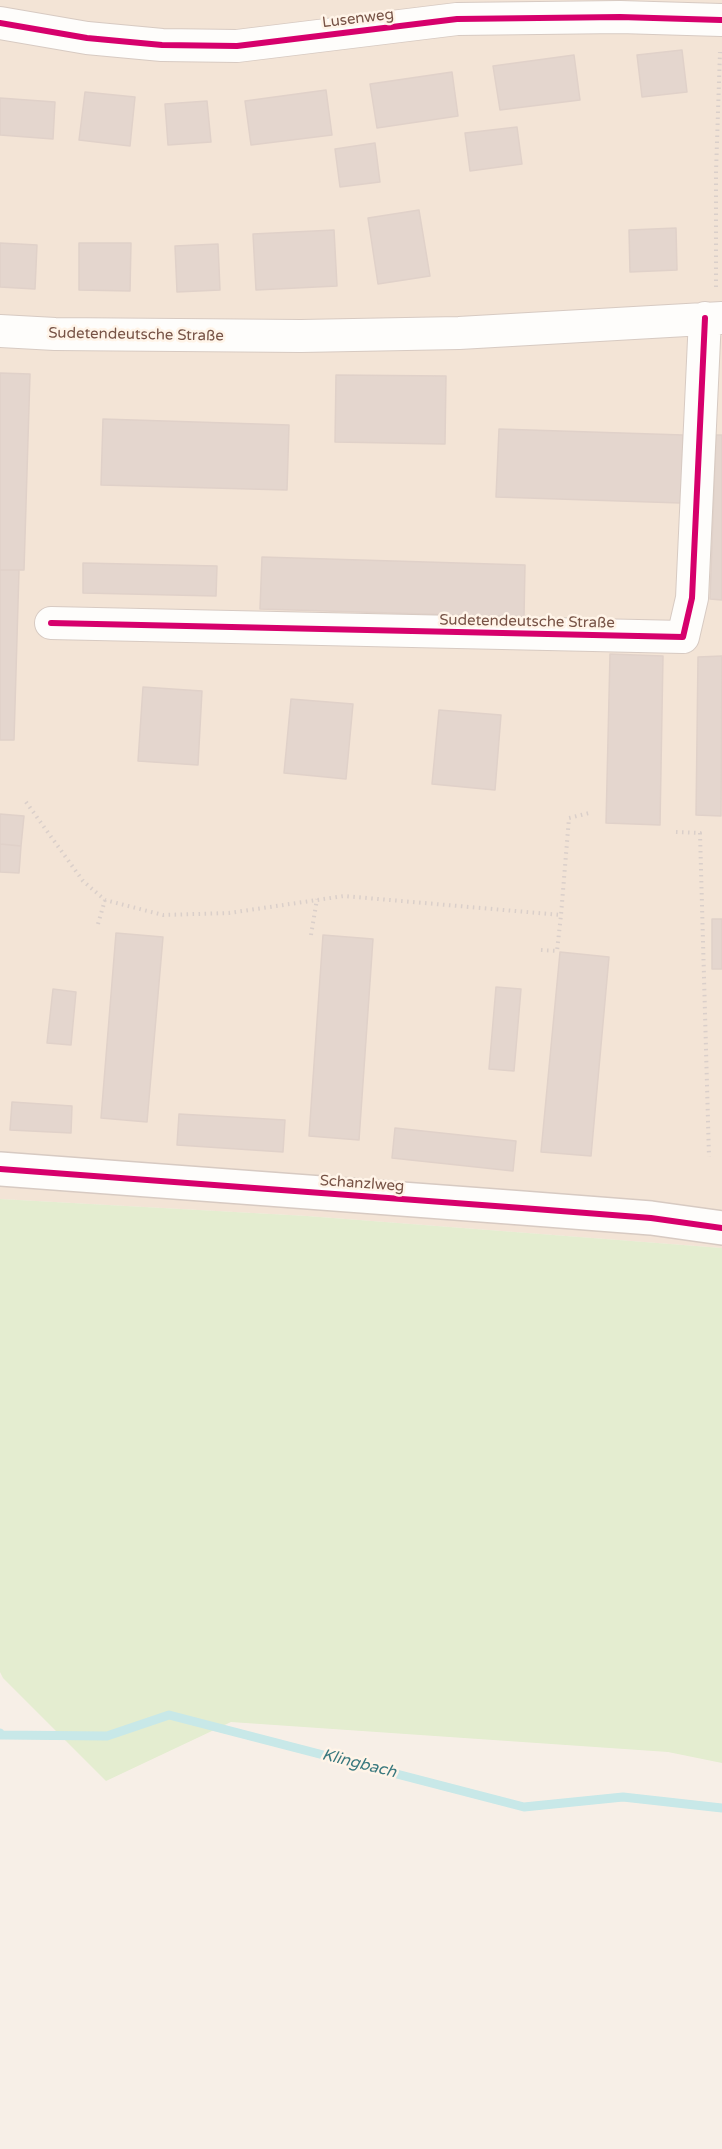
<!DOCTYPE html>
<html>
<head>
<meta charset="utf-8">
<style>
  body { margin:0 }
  canvas { display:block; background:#f7efe7 }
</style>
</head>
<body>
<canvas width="722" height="2149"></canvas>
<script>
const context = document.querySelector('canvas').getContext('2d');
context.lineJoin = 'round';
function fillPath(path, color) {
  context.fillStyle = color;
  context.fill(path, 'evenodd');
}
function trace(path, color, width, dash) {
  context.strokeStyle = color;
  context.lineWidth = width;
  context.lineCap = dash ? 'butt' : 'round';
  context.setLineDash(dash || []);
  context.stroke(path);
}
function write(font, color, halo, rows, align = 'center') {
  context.font = font + ' "Varela Round",sans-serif';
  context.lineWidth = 5;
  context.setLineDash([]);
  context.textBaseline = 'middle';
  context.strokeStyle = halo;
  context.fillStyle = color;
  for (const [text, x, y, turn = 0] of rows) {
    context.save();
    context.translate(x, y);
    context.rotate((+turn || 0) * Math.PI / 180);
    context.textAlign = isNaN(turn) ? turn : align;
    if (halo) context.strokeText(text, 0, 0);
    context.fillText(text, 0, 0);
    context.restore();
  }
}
const residential = new Path2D(`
  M0 0H722V1248L307 1216 0 1199Z`);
const green = new Path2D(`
  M0 1199 307 1216 722 1248V1763L668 1752 231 1722 106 1781 3 1678 0 1672Z`);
const stream = new Path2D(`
  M0 1733 1 1735 107 1736 169 1715 524 1807 623 1797 722 1808`);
const building = new Path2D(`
  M682 50 687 92 642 97 637 55Z
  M574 55 580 100 500 110 493 66Z
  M452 72 458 116 377 128 370 84Z
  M326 90 332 135 251 145 245 101Z
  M85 92 135 97 130 146 79 140Z
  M0 98 55 102 53 139 0 135Z
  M207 101 211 142 168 145 165 104Z
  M517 127 522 164 470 171 465 133Z
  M375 143 380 182 340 187 335 149Z
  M419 210 430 276 378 284 368 218Z
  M676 228 677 270 630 272 629 230Z
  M334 230 337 286 256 290 253 234Z
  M0 243 37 245 35 289 0 287Z
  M79 243H131L130 291 79 290Z
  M218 244 220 290 177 292 175 246Z
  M0 373 30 374 24 570H0Z
  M336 375 446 376 445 444 335 442Z
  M103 419 289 425 287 490 101 485Z
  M499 429 683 435 681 503 496 497Z
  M716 435H722V600L710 599Z
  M262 557 525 565 524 617 260 609Z
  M83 563 217 566 216 596 83 593Z
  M0 570H19L14 740H0Z
  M610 654 663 656 660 825 606 823Z
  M722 656 721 816 696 815 698 657Z
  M143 687 202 691 198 765 138 761Z
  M291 699 353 704 346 779 284 773Z
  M439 710 501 715 495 790 432 784Z
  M0 814 24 816 21 846 0 844Z
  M0 844 21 846 19 873 0 872Z
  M712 919H722V969H712Z
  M116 933 163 937 147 1122 101 1118Z
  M323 935 373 939 359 1140 309 1136Z
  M560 952 609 957 591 1156 541 1152Z
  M496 987 521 989 514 1071 489 1069Z
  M53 989 76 992 71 1045 47 1043Z
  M12 1102 72 1106 71 1133 10 1130Z
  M179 1114 285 1120 283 1152 177 1145Z
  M395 1128 516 1141 513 1171 392 1158Z`);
const path = new Path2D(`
  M716 287V172L720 52
  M26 802 83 881 105 900 163 915 229 913 344 896 561 915 569 818 589 813
  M676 832 700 833 709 1157
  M98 924 105 900
  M311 935 317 899
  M541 950 557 951 561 915`);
const minor = new Path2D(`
  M0 23 87 38 162 45 237 46 457 19 620 17 721 20
  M0 331 55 334 301 336 459 333 722 318
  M51 623 683 637 692 598 705 318`);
const tertiary = new Path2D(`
  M0 1169 522 1208 651 1218 722 1228`);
const cycleway = new Path2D(`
  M0 23 87 38 162 45 237 46 457 19 620 17 721 20
  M51 623 683 637 692 598 705 318
  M0 1169 522 1208 651 1218 722 1228`);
const streetNames = [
  ["Lusenweg",358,19,-7],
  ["Sudetendeutsche Straße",136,335,1],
  ["Sudetendeutsche Straße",527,622,1],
  ["Schanzlweg",362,1184,4]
];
const waterNames = [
  ["Klingbach",359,1764,14]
];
fillPath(residential, '#f3e4d6');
fillPath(green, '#e4edd0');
trace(stream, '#c8e8e8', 9);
fillPath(building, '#e4d6ce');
trace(building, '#e0d1c9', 1.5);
trace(minor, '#d7cac2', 34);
trace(tertiary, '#d7cac2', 36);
trace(path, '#dacfca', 4, [1.5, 4.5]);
trace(minor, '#fefdfb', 32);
trace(tertiary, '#fefdfb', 33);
trace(cycleway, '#d6006c', 6);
write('15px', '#775346', '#fff4e8', streetNames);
write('italic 16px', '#39787e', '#fff4e8', waterNames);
</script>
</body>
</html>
